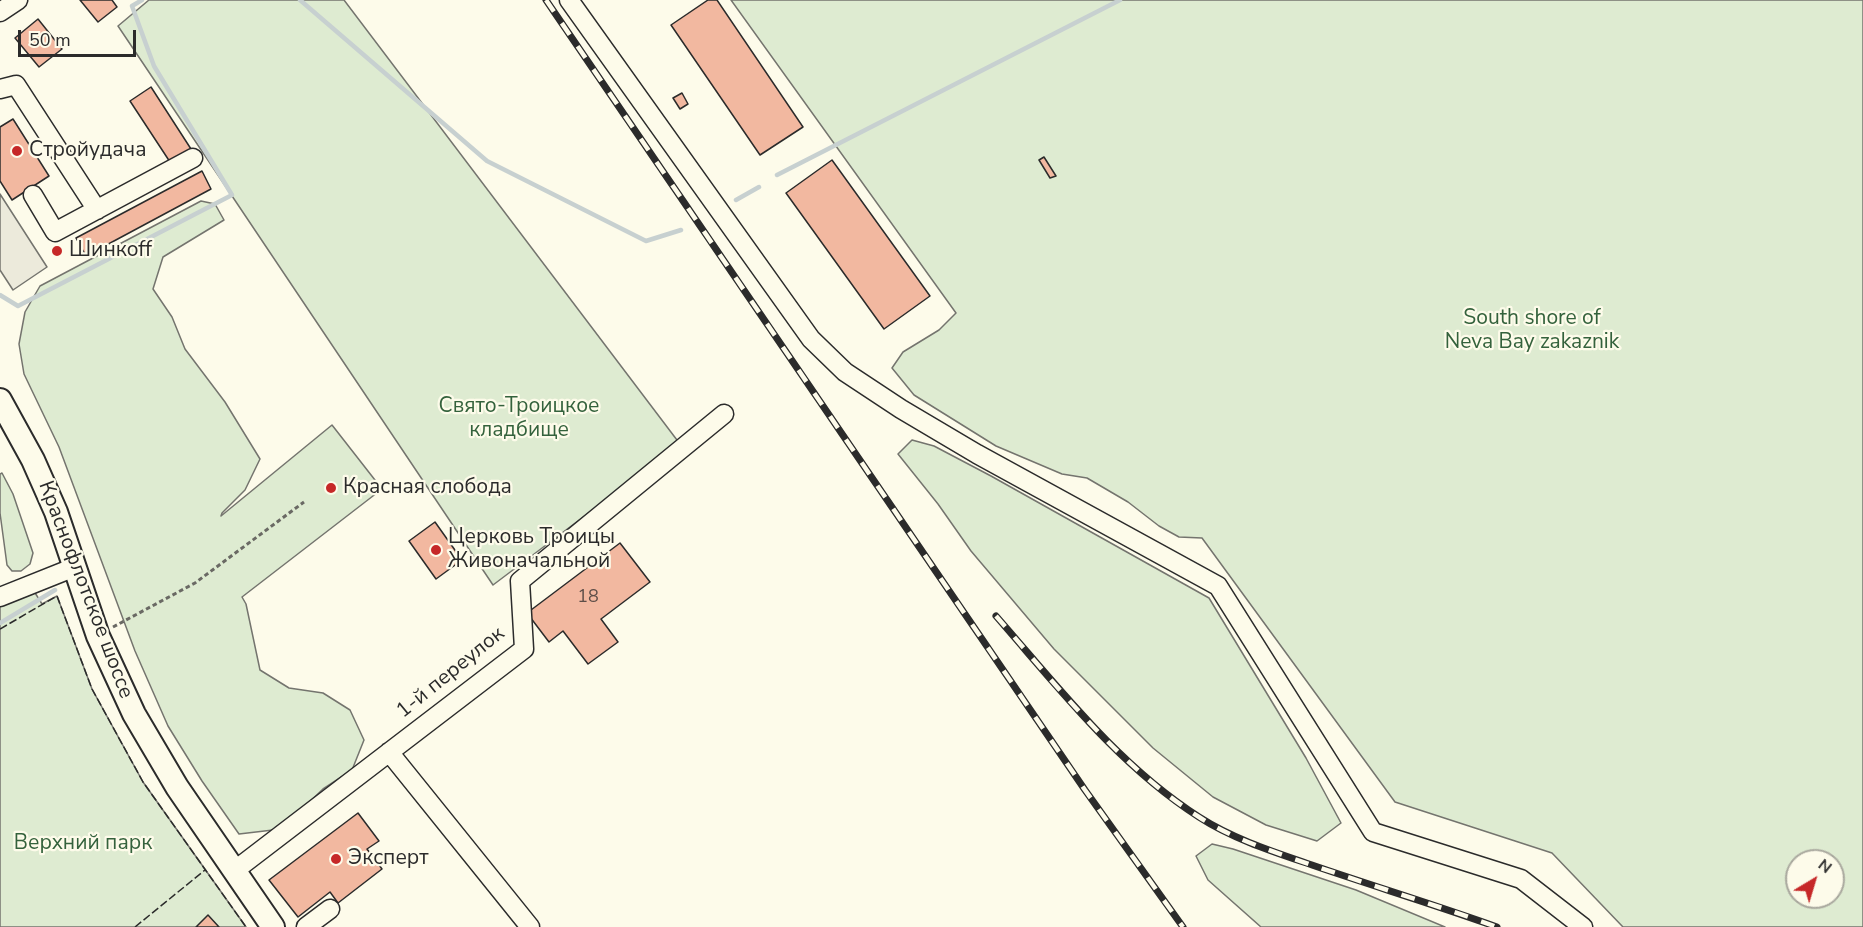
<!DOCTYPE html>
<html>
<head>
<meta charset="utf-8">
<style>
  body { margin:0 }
  #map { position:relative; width:1863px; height:927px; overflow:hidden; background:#fdfbea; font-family:"Nunito Sans",sans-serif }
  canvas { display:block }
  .north { position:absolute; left:1785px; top:849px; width:60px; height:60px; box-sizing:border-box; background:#fdfbea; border:2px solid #a9a89e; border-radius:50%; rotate:38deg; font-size:16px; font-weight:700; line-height:24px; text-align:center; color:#2b2b2b }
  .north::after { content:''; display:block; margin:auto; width:21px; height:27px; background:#c62828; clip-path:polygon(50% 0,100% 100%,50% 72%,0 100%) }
  .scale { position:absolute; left:18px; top:30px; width:118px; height:27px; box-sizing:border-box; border:3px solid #2b2b2b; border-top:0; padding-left:8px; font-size:18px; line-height:21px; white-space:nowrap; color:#2b2b2b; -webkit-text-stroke:4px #fdfbea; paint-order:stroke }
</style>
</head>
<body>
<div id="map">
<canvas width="1863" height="927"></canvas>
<div class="north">N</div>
<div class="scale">50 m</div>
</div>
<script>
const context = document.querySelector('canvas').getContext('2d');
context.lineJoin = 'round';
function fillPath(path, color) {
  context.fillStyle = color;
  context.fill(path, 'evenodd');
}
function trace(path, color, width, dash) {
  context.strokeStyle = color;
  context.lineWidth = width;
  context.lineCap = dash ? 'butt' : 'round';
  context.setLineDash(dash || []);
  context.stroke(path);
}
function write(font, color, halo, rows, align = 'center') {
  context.font = font + ' "Nunito Sans",sans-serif';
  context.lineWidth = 4.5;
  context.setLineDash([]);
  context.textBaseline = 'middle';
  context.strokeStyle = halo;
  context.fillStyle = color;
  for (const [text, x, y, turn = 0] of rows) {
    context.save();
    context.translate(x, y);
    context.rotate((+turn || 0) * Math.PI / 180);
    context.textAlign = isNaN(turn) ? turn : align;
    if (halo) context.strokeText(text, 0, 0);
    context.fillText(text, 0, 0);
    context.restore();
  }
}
const green = new Path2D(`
  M149 0H344L680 444 493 585 118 26Z
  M731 0H1863V927H1623L1552 853 1395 802 1202 538 1179 537 1159 526 1128 502 1087 478 1062 474 996 446 914 395 892 368 903 352 939 330 956 313ZM1797 861H1833V897H1797Z
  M201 201 215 204 224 220 163 257 153 289 172 317 185 349 225 402 260 459 245 490 222 513 221 516 332 425 382 489 242 597 246 604 260 670 289 688 323 693 350 710 364 740 352 770 323 789 300 811 273 830 239 834 202 781 168 726 135 651 59 447 24 374 19 344 25 312 40 286Z
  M912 440 934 446 991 476 1209 598 1306 758 1341 823 1317 841 1266 825 1213 797 1153 748 1054 649 971 551 938 504 898 454Z
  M2 473 13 494 33 553 30 564 21 571H12L7 565 0 513V474Z
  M32 588 42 604 57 596 92 689 143 782 246 927H0V594Z
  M1212 844 1233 849 1356 890 1445 927H1261L1208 880 1196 856Z`);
const parking = new Path2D(`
  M0 194 47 267 13 290 0 270Z`);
const stream = new Path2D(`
  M300 0 487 161 646 241 681 230
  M777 175 1120 0
  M736 200 759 187
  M0 295 18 306 232 195 154 66 132 6 142 0
  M0 623 55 590`);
const building = new Path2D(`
  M80 0H112L117 7 98 22Z
  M708 0H717L803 127 760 155 671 25Z
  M38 19 62 49 39 67 15 38Z
  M151 87 191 149 170 162 130 101Z
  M682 93 688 104 680 109 673 98Z
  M13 119 49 176 12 200 0 181V127Z
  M1044 157 1056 176 1050 178 1039 160Z
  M832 160 930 296 884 329 786 193Z
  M202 171 211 189 86 256 76 238Z
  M435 522 462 560 436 579 409 541Z
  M620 543 650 582 601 619 618 642 588 664 563 631 549 642 527 613Z
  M358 813 379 841 367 849 382 869 338 903 330 892 298 917 269 880Z
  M208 915 219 927H196Z`);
const path = new Path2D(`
  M113 627 195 583 304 502`);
const minor = new Path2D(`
  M569 0 811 339 845 372 901 409 977 454 1218 586 1373 832 1521 879 1583 927
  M0 12 18 0
  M0 89 16 85 97 210
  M33 195 55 232 193 158
  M0 597 75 567
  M389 752 530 927
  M234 871 524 649 520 581 724 414
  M306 927 330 909`);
const major = new Path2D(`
  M0 400 33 460 56 512 98 636 134 714 177 787 273 927`);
const rail = new Path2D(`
  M546 0 1085 790 1183 927
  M996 616C1059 688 1118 765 1199 817 1233 839 1274 852 1312 865 1373 886 1436 905 1497 927`);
const fence = new Path2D(`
  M0 629 57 596 92 689 143 782 246 927
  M135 927 205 870`);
const markers = [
  [17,151,6,"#c62828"],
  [57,251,6,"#c62828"],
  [331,488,6,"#c62828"],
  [436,550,6,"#c62828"],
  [336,859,6,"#c62828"]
];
const numberNames = [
  ["18",588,598]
];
const poiNames = [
  ["Стройудача",29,151],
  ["Шинкoff",69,251],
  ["Красная слобода",343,488],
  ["Церковь Троицы",448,538],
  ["Живоначальной",448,562],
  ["Эксперт",348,859]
];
const parkNames = [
  ["South shore of",1532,319],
  ["Neva Bay zakaznik",1532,343],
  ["Свято-Троицкое",519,407],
  ["кладбище",519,431],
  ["Верхний парк",83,844]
];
const streetNames = [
  ["Краснофлотское шоссе",85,590,69],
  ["1-й переулок",451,673,-39]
];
fillPath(green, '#deebd1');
trace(green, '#74746e', 1.5);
fillPath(parking, '#eceadb');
trace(parking, '#74746e', 1.5);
trace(stream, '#c7d0d0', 4.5);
fillPath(building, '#f2b8a0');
trace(building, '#2b2b2b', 1.5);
trace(minor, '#2b2b2b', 21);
trace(major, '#2b2b2b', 26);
trace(path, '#6a6964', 3, [4.5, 3]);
trace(minor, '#fdfbea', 18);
trace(major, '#fdfbea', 22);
trace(rail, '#2b2b2b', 7);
trace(rail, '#fdfbea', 4.5, [14]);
trace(fence, '#2b2b2b', 1.5, [8, 3]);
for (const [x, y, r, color] of markers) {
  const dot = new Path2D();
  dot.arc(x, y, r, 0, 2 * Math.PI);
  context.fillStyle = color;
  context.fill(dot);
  trace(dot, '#fdfbea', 2);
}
write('18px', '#5d4e48', null, numberNames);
write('21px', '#2b2b2b', '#fdfbea', poiNames, 'left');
write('21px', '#34623c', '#fdfbea', parkNames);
write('21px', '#2b2b2b', '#fdfbea', streetNames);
</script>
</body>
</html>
